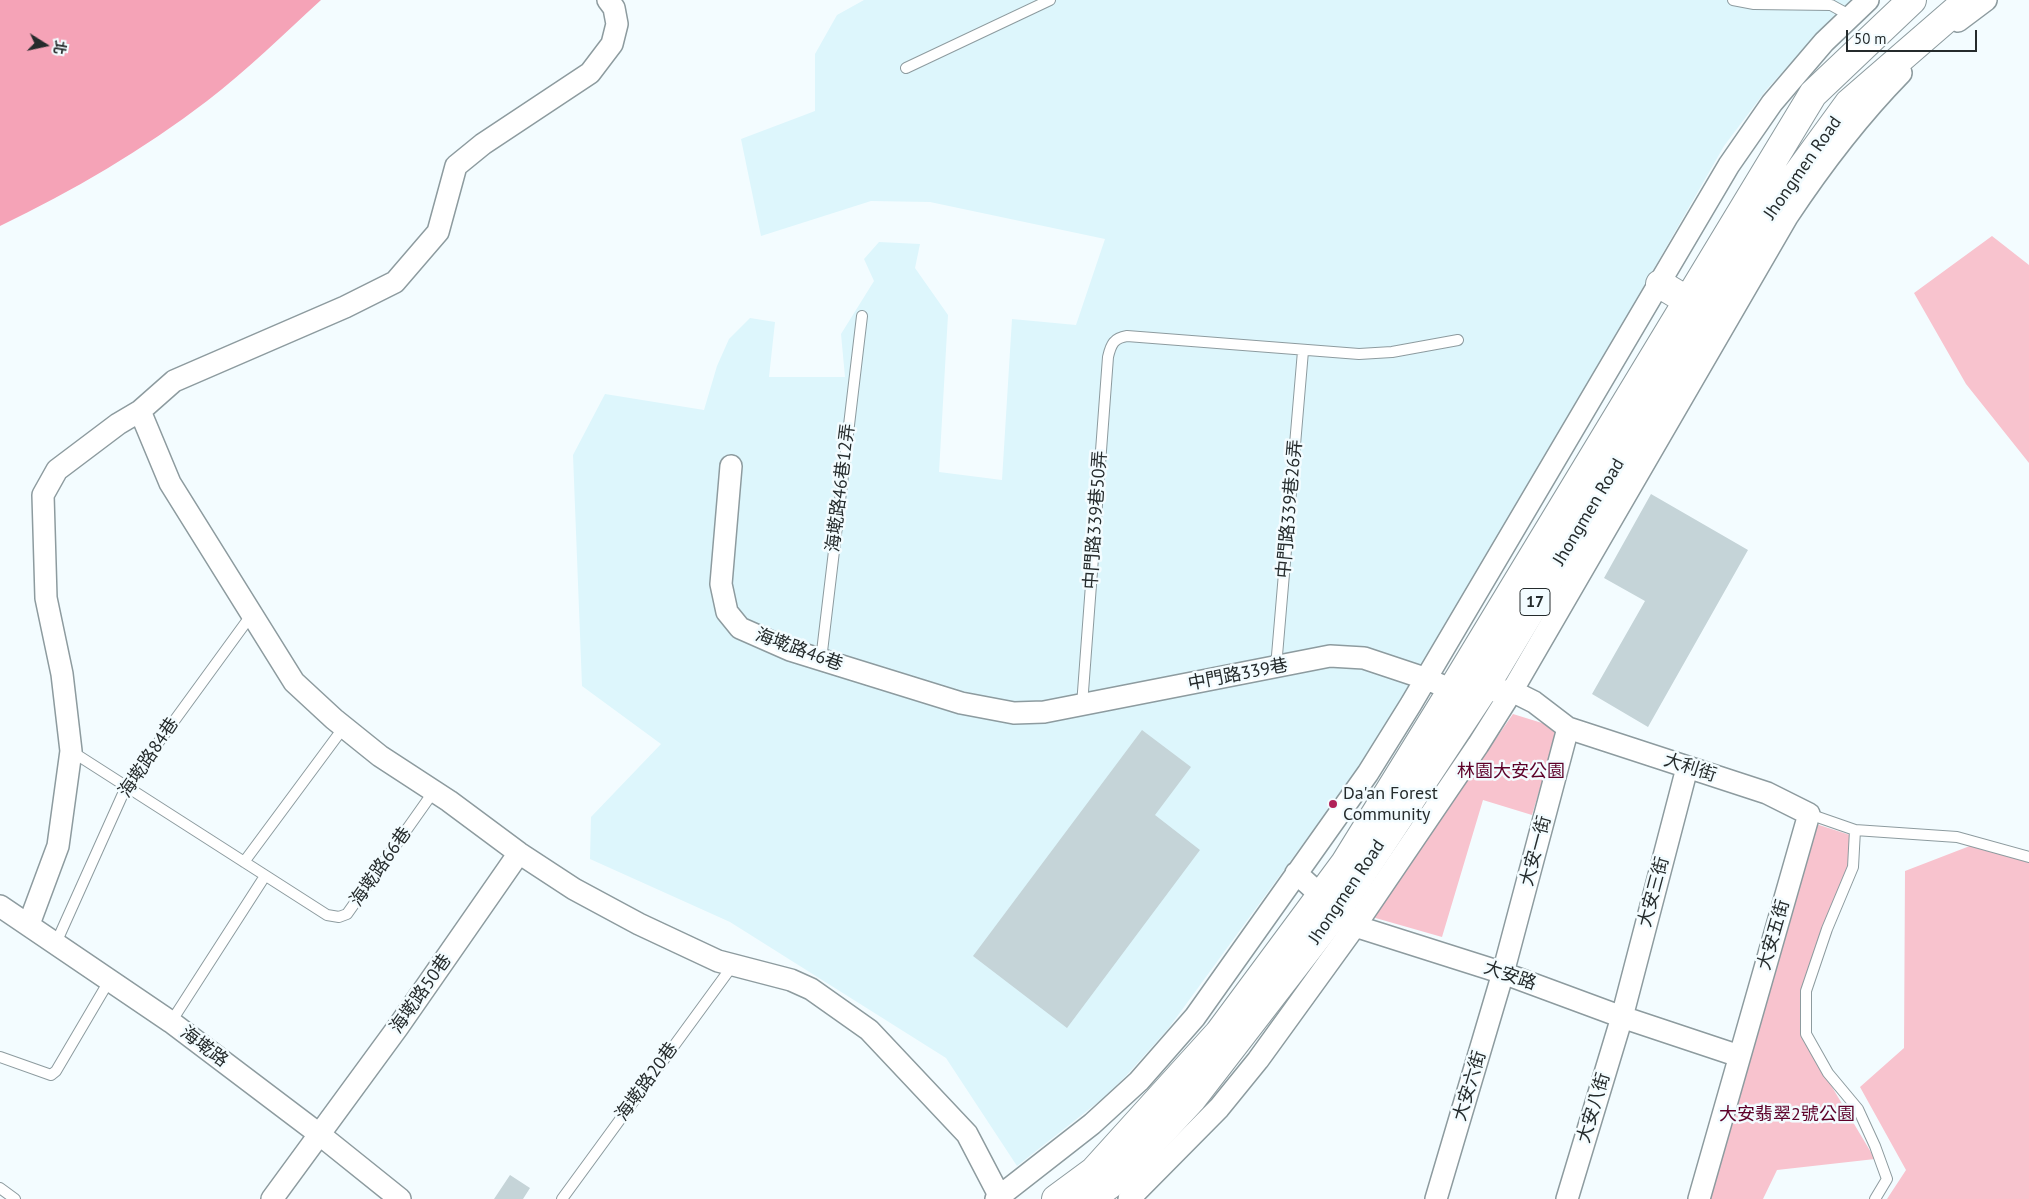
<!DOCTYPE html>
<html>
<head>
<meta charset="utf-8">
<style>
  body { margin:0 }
  #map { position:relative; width:2029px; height:1199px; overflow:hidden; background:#f3fcff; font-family:"PT Sans","Noto Sans TC",sans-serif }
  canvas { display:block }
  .north { position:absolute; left:20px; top:20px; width:50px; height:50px; -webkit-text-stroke:4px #f3fcff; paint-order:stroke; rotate:100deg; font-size:14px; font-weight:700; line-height:20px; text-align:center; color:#252b2c }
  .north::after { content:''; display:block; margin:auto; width:18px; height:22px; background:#252b2c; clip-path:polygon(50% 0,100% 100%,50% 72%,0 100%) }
  .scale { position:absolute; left:1846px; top:30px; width:131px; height:22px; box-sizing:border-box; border:2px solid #252b2c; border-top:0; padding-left:6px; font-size:15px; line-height:18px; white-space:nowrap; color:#252b2c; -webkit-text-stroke:4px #f3fcff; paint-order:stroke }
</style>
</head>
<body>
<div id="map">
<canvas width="2029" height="1199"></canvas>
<div class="north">北</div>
<div class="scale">50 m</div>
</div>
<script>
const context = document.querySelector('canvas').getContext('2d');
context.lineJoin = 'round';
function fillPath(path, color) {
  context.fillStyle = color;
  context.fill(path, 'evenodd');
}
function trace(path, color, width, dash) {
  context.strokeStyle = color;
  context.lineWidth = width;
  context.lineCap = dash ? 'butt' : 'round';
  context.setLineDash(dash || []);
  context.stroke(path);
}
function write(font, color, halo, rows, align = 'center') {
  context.font = font + ' "PT Sans","Noto Sans TC",sans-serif';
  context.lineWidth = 5;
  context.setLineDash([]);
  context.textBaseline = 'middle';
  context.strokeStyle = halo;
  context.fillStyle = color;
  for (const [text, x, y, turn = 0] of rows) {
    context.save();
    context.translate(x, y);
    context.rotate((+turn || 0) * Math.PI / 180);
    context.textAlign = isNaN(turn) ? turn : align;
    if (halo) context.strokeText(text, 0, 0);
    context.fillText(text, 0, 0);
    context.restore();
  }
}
const built = new Path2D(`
  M864 0H1862L1791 63 1767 89 1724 146 1407 701 1168 1029 1125 1077 1102 1099 1017 1166 946 1058 730 922 590 859 591 817 661 744 582 686 573 455 605 394 704 410 717 366 729 339 750 318 775 322 769 377H845L841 334 874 281 864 259 879 242 920 244 915 268 948 315 939 472 1002 480 1012 319 1076 325 1105 239 930 202 871 201 761 236 741 139 815 111V54L837 15Z`);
const green = new Path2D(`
  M1992 236 2029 265V463L1966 384 1914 293Z
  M1513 714 1558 728 1532 815 1483 800 1442 937 1372 917Z
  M1813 823 1850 835V868L1802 990 1801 1035 1875 1159 1777 1170 1763 1199H1708Z
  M1975 844 2029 863V1199H1887L1906 1170 1860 1087 1904 1048 1905 871Z`);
const water = new Path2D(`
  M0 0H321C284 34 247 70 207 101 143 150 73 191 0 226Z`);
const building = new Path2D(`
  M1651 494 1748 550 1648 727 1592 694 1645 601 1604 578Z
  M1142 730 1191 767 1155 815 1200 850 1067 1028 973 956Z
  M510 1175 530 1188 523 1199H494Z`);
const service = new Path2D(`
  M1733 0 1754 4 1831 5 1851 16
  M906 68 1050 0
  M821 660 862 316
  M1276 667 1303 351
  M1082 705 1108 357C1111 344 1114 338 1127 336L1359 354 1392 352 1458 340
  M71 751 327 915 339 917 347 914 434 791
  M1809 814 1855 830 1957 837 2029 857
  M1855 830 1853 867 1827 929 1806 991V1034L1828 1073 1858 1109 1875 1146 1887 1179 1875 1199
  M244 862 344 727
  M56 943 126 787 252 614
  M171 1022 265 876
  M0 1057 51 1075 56 1071 109 981
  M0 1188 15 1199
  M562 1199 733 965`);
const minor = new Path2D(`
  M1958 21 1986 0
  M140 411 170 483 294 682 334 719 380 756 449 801 519 853 574 889 639 924 718 961 791 980 811 989 869 1030 967 1134 1001 1199
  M731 466 721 584 727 612 740 628 790 650 961 703 1014 713 1044 712 1330 656 1364 658 1427 679 1452 690 1512 691 1534 702 1568 728 1767 793 1809 814 1699 1199
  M1296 873 1355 926 1503 973 1622 1017 1739 1056
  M0 906 171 1022 319 1134 400 1199
  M29 924 58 846 71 751 62 674 46 598 43 495 57 470 118 424 140 411 174 381 345 307 395 282 438 232 456 166 483 144 590 73 612 44 617 24 614 8 608 0
  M272 1199 398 1027 519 853
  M996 1199 1092 1124 1139 1081 1195 1017 1368 773 1411 704 1729 165 1772 103 1824 42 1868 0
  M1129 1199 1219 1108 1258 1060 1355 926 1478 745 1512 691 1787 217C1822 164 1857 118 1901 73
  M1436 1199 1503 973 1568 728
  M1567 1199 1622 1017 1687 768`);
const primary = new Path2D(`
  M1660 284 1688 301
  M1056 1199 1094 1171 1219 1033 1345 863 1452 690 1813 94 1912 0
  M1090 1199 1120 1177 1192 1099 1337 911 1483 690 1774 206 1849 103 1968 0`);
const markers = [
  [1333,804,5,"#b02158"]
];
const shields = [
  [1535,602,30]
];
const shieldNames = [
  ["17",1535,602]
];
const streetNames = [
  ["Jhongmen Road",1803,168,-55],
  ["海墘路46巷12弄",841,488,-83],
  ["中門路339巷26弄",1290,509,-85],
  ["Jhongmen Road",1589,512,-59],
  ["中門路339巷50弄",1096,520,-86],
  ["海墘路46巷",799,650,20],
  ["中門路339巷",1238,675,-11],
  ["海墘路84巷",149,758,-56],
  ["大利街",1690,768,18],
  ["大安一街",1536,851,-75],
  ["海墘路66巷",381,867,-55],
  ["Jhongmen Road",1347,892,-56],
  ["大安三街",1654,892,-75],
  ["大安五街",1774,935,-74],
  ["大安路",1510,976,19],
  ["海墘路50巷",421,994,-55],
  ["海墘路",204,1047,37],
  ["海墘路20巷",647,1082,-54],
  ["大安六街",1470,1086,-73],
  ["大安八街",1594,1108,-73]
];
const parkNames = [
  ["林園大安公園",1511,772],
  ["大安翡翠2號公園",1787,1115]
];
const poiNames = [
  ["Da'an Forest",1343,794],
  ["Community",1343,815]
];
fillPath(built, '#ddf6fc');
fillPath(green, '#f8c3ce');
fillPath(water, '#f5a3b7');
fillPath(building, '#c5d4d8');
trace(service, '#8d9b9f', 12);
trace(minor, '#8d9b9f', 24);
trace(primary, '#8d9b9f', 30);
trace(service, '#fff', 10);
trace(minor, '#fff', 21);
trace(primary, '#fff', 28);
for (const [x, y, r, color] of markers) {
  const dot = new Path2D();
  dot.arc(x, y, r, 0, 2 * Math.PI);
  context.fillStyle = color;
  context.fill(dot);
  trace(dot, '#f3fcff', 2);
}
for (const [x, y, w] of shields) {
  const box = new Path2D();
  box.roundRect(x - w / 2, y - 13.5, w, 27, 4);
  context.fillStyle = '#f3fcff';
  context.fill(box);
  trace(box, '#252b2c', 1);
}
write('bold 16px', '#252b2c', null, shieldNames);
write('18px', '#252b2c', '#f3fcff', streetNames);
write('18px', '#5d0029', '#f3fcff', parkNames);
write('18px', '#252b2c', '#f3fcff', poiNames, 'left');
</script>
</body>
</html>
